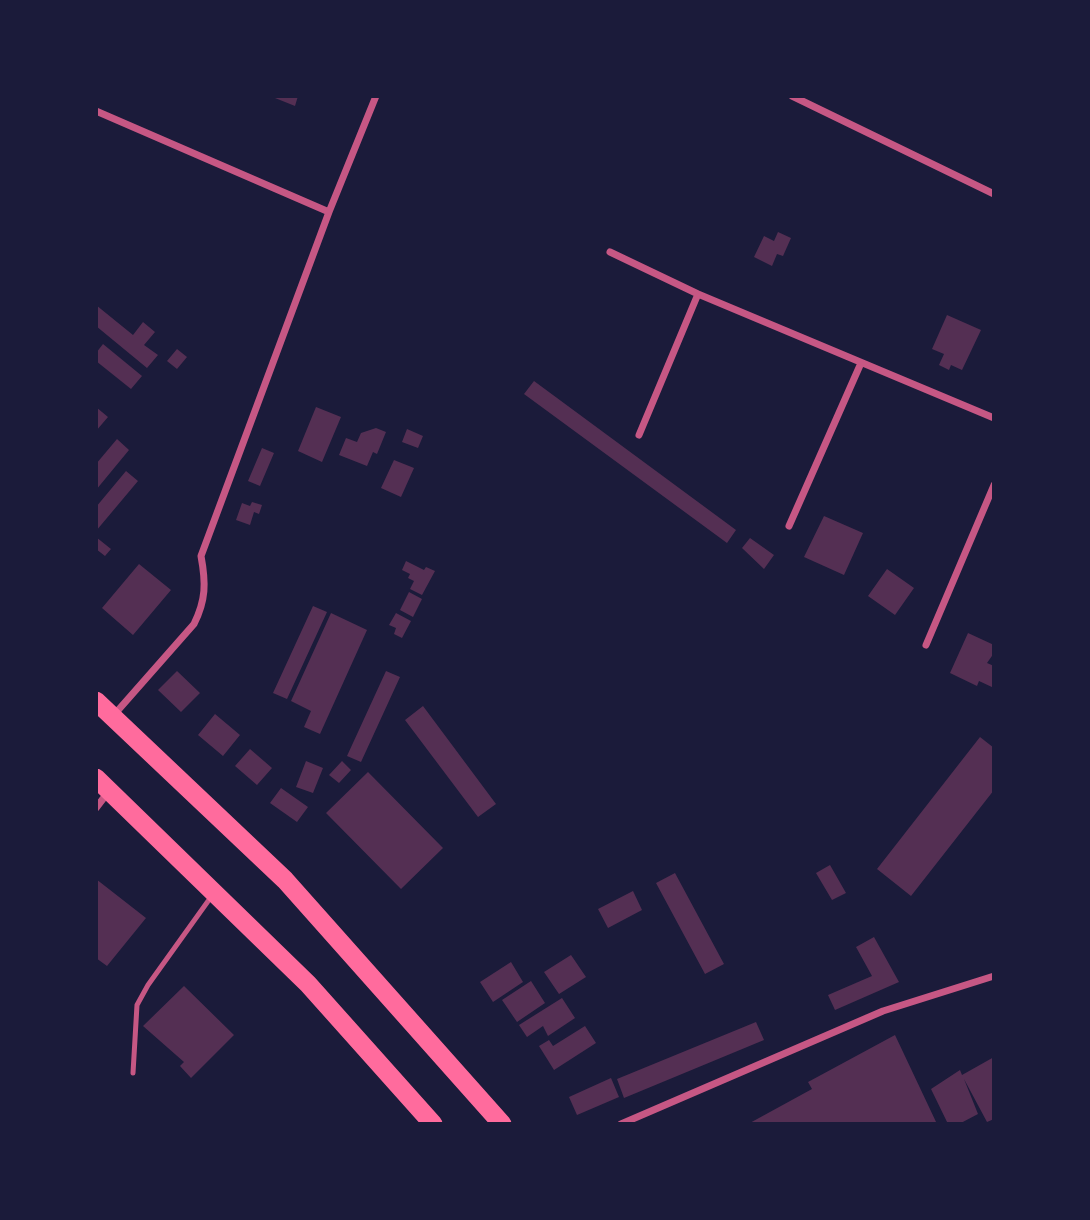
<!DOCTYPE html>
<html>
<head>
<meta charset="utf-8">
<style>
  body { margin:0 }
  #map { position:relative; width:1090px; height:1220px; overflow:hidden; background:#1b1b3a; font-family:"Space Grotesk",sans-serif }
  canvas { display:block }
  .frame { position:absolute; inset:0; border:98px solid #1b1b3a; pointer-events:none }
</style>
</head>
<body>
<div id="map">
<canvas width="1090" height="1220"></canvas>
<div class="frame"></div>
</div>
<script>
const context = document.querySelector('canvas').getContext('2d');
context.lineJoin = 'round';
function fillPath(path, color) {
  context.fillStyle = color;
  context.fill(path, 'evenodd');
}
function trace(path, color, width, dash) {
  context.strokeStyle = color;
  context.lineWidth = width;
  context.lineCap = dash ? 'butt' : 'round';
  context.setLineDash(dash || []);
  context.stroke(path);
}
const building = new Path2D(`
  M270 96H298L295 106Z
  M778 232 791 238 783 256 777 254 772 266 754 257 764 236 774 241Z
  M96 305 133 335 143 322 155 332 144 345 158 355 147 368 96 326Z
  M947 315 981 330 962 370 951 365 949 370 939 365 944 354 932 349Z
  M103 344 142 376 131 389 96 361V353Z
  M177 349 187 357 177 369 167 361Z
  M534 381 736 530 727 543 524 394Z
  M96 407 108 417 96 431Z
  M316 407 341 417 322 462 298 451Z
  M376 428 386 432 377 454 373 452 367 466 339 455 346 438 357 442 361 433Z
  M407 429 423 436 418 448 402 442Z
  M117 439 129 450 96 490V464Z
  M262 448 274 453 260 486 248 481Z
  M394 460 414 468 401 497 381 488Z
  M126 471 138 481 96 531V507Z
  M252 502 262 505 259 514 254 512 250 525 236 520 242 503 250 506Z
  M824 516 863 533 844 575 804 557Z
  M96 537 111 549 105 556 96 549Z
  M750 538 774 555 764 569 742 548Z
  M406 561 424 570 426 567 435 571 422 595 410 589 414 581 408 578 410 574 402 570Z
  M139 564 171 590 133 635 102 608Z
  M887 569 914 588 895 615 868 596Z
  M409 592 422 599 413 617 400 610Z
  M313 606 327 612 287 699 273 693Z
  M331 613 367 630 320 734 304 727 311 711 291 701Z
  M396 613 411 621 402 638 394 634 396 628 389 625Z
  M968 633 994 645V653L987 663 994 666V688L979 681 977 686 950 673Z
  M177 671 200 693 181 712 158 690Z
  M386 671 400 677 361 762 347 756Z
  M423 706 496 804 478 817 405 720Z
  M215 714 240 735 223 756 198 735Z
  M980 737 994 748V790L911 896 877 869Z
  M250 749 272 768 257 785 235 766Z
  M306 761 323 768 313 793 296 787Z
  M342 761 351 770 339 783 329 775Z
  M368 772 443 848 401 889 326 813Z
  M281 788 308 807 297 822 270 803Z
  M830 865 846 893 832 900 816 873Z
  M675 873 724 964 705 974 656 883Z
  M96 879 146 918 107 966 96 958Z
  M633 891 642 910 608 928 598 909Z
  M874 937 899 982 835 1010 828 995 872 976 856 947Z
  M571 955 586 977 559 994 544 972Z
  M511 962 523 982 493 1002 480 982Z
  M531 981 545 1003 517 1022 502 1000Z
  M184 986 234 1035 191 1078 180 1066 184 1062 143 1026Z
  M562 998 575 1018 548 1036 543 1026 527 1037 519 1025Z
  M756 1022 764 1040 624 1098 617 1079Z
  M585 1026 596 1043 554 1070 539 1046 549 1040 553 1046Z
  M895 1035 937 1124H748L812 1089 808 1082Z
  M994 1057V1119L987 1122 964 1079 978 1114 959 1124H948L931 1089 960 1070 962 1075Z
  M611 1078 619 1097 577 1115 569 1097Z`);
const service = new Path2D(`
  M133 1073 137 1005 148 985 211 897`);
const minor = new Path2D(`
  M792 96 994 194
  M96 111 329 212
  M610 252 698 294 994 418
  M639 435 698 294
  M789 526 861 363
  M926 645 994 485
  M113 716 194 624C206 600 206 583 201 556L329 212 376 96
  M96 808 109 791
  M621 1124 883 1011 994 976`);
const trunk = new Path2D(`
  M96 701 285 880 502 1124
  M96 778 308 984 433 1124`);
fillPath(building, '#542f53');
trace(service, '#c65784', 5);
trace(minor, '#c65784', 7);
trace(trunk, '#ff6b9d', 19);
</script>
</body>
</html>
